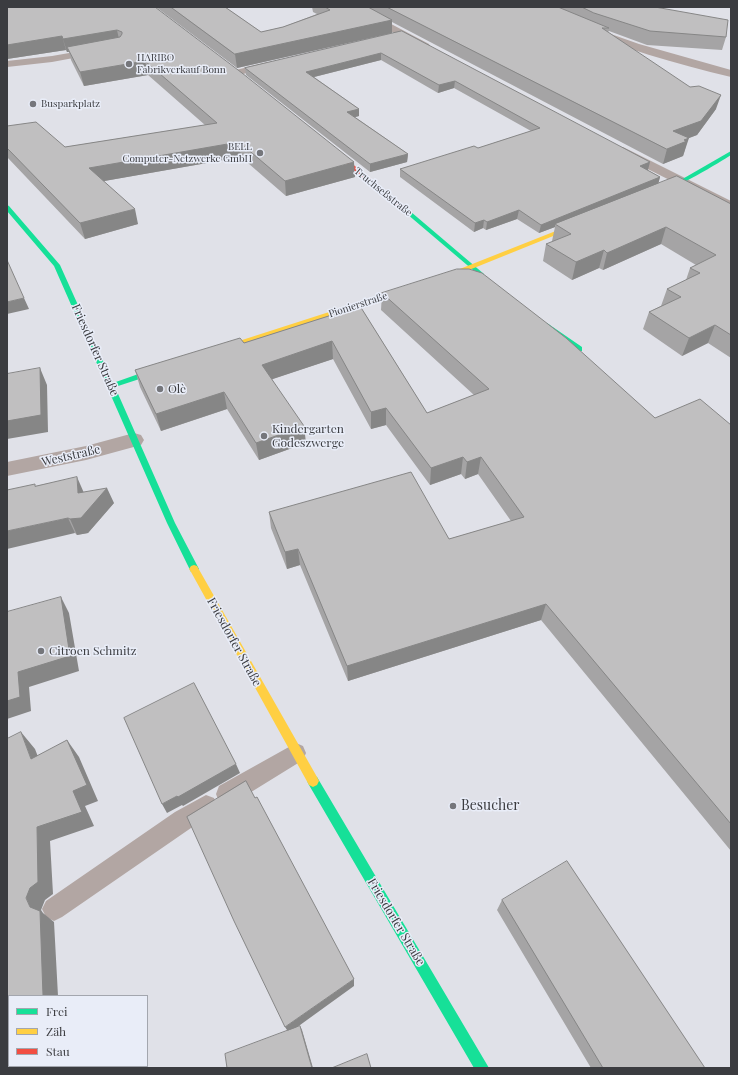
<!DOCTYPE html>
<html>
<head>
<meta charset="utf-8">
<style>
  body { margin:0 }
  #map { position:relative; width:738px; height:1075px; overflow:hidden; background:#e0e1e8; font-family:"Playfair Display",serif }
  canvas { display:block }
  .frame { position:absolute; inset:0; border:8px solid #3b3c40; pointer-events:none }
  .legend { position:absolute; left:8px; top:995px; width:140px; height:72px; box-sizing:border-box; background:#e9edf8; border:1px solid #a3a6ae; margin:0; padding:5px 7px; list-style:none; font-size:12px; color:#3b3c40 }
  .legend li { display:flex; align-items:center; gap:8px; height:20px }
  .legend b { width:20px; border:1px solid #a3a6ae }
</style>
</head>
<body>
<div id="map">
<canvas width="738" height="1075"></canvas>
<div class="frame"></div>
<ul class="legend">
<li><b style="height:5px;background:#16e098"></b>Frei</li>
<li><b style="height:5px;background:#ffcf43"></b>Zäh</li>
<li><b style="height:5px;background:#f24e42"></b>Stau</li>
</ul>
</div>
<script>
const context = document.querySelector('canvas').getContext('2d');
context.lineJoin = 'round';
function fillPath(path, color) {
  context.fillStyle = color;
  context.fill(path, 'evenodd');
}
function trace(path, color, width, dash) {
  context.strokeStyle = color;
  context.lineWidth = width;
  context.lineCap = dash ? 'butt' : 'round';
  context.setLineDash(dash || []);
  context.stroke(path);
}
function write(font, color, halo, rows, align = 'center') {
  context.font = font + ' "Playfair Display",serif';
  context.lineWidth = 3;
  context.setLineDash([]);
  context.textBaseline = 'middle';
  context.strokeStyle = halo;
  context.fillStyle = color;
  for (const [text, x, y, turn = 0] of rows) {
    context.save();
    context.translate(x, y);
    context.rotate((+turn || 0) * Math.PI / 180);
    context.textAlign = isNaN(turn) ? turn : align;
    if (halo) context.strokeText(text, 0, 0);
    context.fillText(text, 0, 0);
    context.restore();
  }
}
const lane = new Path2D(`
  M92 49 95 50 96 52 95 54 52 62 7 67V61L52 56Z
  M268 62 272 65 271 67 235 76 231 73 232 71Z
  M296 743 303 746 306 753 303 760 235 802 227 805 219 802 216 794 219 786Z
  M206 795 214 798 217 806 214 814 191 828 62 917 54 921 46 917 42 909 46 901 175 812Z`);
const street = new Path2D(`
  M347 7H359L429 44 430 46 425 49 421 48Z
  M540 7H552L591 27 639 44 731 70V77C676 64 620 48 569 24 560 20 546 15 540 7Z
  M623 147 731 201V211L618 154 616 151 618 148Z
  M134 433 141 435 144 440 141 445 86 460 7 476V462L86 446Z`);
const fast = new Path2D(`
  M731 151V155C720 162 664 197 655 191L679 181Z
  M7 205 9 206 60 265 113 383 161 366H164L168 368 167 370 115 387 175 523 199 569 197 572H191L167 523 54 266 7 211Z
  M400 206H404L484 274V276H480L400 208Z
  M547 323 582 347V351H576L545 326 543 325Z
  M313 775 317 777 489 1068H474L309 785 307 781 309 777Z`);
const slow = new Path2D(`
  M581 221 583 222V224L474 268 442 279 437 278Z
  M410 286 412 287V289L217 354H211L210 352 211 350Z
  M194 565 197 566 317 777 319 781 317 785 313 787 309 785 191 572 189 569 191 566Z`);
const jam = new Path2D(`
  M330 149H334L404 206V208H400L330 151Z`);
const wall = new Path2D(`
  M7 7H155L355 177 286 196 241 157 104 181 138 224 85 239 7 157V126L65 147 205 125 148 75 84 86 71 60 69 52H67L66 50 7 59Z
  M156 7H225L261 32 283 27 317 14 313 12 312 7H655L726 37 722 50 647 45 609 31 608 32 716 109 697 135 688 138 684 153 683 156 663 164 392 22V33L237 68Z
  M402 31 660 177 658 183 731 204V358L708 343 682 356 643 329 649 312 661 306 667 289 686 280 690 268 696 265 661 244 603 270 599 268 572 280 543 261 546 244 553 242 552 241 555 227 539 233 517 219 486 230 483 228 474 232 400 177V169L478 148 531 131 454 88 438 93 381 60 314 77 359 109V116L355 117 408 154 407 162 370 172 246 75 245 68Z
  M382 293 655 418 731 425V851L541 620 348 681 300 565 287 569 271 528 269 512 449 539 511 521 478 474 465 479 461 474 430 485 386 425 371 429 333 359 272 379 306 443 259 460 227 409 161 431 140 387 135 370 244 343 360 306 427 413 474 395 381 310Z
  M36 486 83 492 114 503 88 533 77 535 75 533Z
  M502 900 705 1068H591L497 910Z`);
const shadedWall = new Path2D(`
  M392 20V33L237 68 235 54Z
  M117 30 120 44 67 47 69 52H67L63 39Z
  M62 36 66 50 7 59V45Z
  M381 53V60L306 79V72Z
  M145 61 148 75 84 86 80 72Z
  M455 81 454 88 438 93 439 85Z
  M721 95 716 109 697 135 669 146 673 131Z
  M359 109V116L348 119 347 112Z
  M689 138 683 156 663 164 667 149Z
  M239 142 241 157 93 183 89 168Z
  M408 154 407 162 370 172V164Z
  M354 162 355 177 286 196 285 181Z
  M650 162 648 170 637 174 640 166Z
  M660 177 658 185 555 224V227L539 233 541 225Z
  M135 209 138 224 85 239 80 223Z
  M519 210 517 219 486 230 487 222Z
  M484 220 483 228 474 232 475 223Z
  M666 227 661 244 603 270 607 253Z
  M604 250 599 268 572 280 576 262Z
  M24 298 29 309 7 314V302Z
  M715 325 708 343 682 356 689 338Z
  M332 341 333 359 264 382 262 365Z
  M40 368 47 385 48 432 7 439V421Z
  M224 392 227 409 161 431 156 414Z
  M386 408V425L371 429V412Z
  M304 426 306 443 259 460 256 443Z
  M463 457 461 474 430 485 431 468Z
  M481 457 478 474 465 479 467 462Z
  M77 477 84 493H78Z
  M107 488 114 503 88 533 77 535 70 519Z
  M68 518 75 533 7 549V531Z
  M298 549 300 565 287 569 285 552Z
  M61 597 69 613 79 671 29 687 31 711 7 719V701L18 672Z
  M546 604 541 620 348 681 347 666Z
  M21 732 35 749 45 775 31 759Z
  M67 740 79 757 98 801 85 806 94 826 50 841 53 894 45 900 41 910 43 913 54 922 58 996H43L30 907 26 898 37 827 73 791Z
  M236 764 240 773 183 806 182 805 167 813 162 804Z
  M354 979V986L289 1033 285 1027Z
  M300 1026 302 1030 313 1068H312Z
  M46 1066H62V1068H46Z`);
const building = new Path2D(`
  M7 7H155L242 73 354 162 285 181 239 142 89 168 135 209 80 223 7 148V126L36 122 65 147 217 123 145 61 80 72 67 47 120 37 122 34V32L117 30 63 39 62 36 7 45Z
  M171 7H225L261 32 283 27 330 10 325 7H368L392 20 235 54Z
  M387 7H558L609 28H602L690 87 699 86 721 95 701 121 673 131 689 138 684 140 687 141 667 149Z
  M582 7H655L728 20 726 37 650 31 594 13Z
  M402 31 650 162 640 166 660 177 541 225 519 210 487 222 484 220 475 223 400 169 474 146 478 148 540 128 455 81 439 85 381 53 306 72 359 109 347 112 408 154 370 164 245 68Z
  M677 176 731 204V335L715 325 689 338 649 312 681 297 667 289 700 273 690 268 716 255 666 227 607 253 604 250 576 262 546 244 571 234 555 224Z
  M7 260 24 298 7 302Z
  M457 269H469L482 273 566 338 655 418 700 399 731 425V824L546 604 347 666 298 549 285 552 269 512 411 472 449 539 524 517 481 457 467 462 463 457 431 468 386 408 371 412 332 341 262 365 304 426 256 443 224 392 156 414 135 370 240 338 244 343 360 306 427 413 489 389 382 293Z
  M40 368 41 415 7 421V374Z
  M77 477 78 493 107 488 81 518 70 519 68 518 7 531V490L35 484V486Z
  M61 597 70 656 18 672 20 697 7 701V612Z
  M194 683 236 764 178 797 177 796 162 804 124 718Z
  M21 732 31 759 67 740 87 785 73 791 82 812 37 827 38 882 30 888 26 898 30 907 40 911 43 996H9V1066H46V1068H7V739Z
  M246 781 255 798 257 797 354 979 285 1027 234 921 187 817Z
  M567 861 705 1068H603L502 900Z
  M300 1026 312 1068H227L225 1054Z
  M367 1054 371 1068H332Z`);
const markers = [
  [129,64,4,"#75767b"],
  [33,104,4,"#75767b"],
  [260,153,4,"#75767b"],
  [160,389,4,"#75767b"],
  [264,436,4,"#75767b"],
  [41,651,4,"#75767b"],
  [453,806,4,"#75767b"]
];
const farPoinames = [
  ["HARIBO",137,58],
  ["Fabrikverkauf Bonn",137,70],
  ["Busparkplatz",41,104],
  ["BELL",252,147,"right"],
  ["Computer-Netzwerke GmbH",252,159,"right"]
];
const farStreetnames = [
  ["Truchseßstraße",383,192,39],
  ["Pionierstraße",358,305,-18]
];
const streetNames = [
  ["Friesdorfer Straße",95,350,66],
  ["Weststraße",71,456,-13],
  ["Friesdorfer Straße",234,642,61],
  ["Friesdorfer Straße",396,922,59]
];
const poiNames = [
  ["Olè",168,389],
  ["Kindergarten",272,429],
  ["Godeszwerge",272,443],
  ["Citroen Schmitz",49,651]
];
const nearPoinames = [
  ["Besucher",461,806]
];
fillPath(lane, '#b2a6a3');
fillPath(street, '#b2a6a3');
fillPath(fast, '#16e098');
fillPath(slow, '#ffcf43');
fillPath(jam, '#f24e42');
fillPath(wall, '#a5a4a5');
fillPath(shadedWall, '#868686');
fillPath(building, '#c0bfc0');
trace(building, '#868686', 1);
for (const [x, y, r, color] of markers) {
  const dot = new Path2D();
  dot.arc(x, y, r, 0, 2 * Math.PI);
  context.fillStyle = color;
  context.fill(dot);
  trace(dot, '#e9edf8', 1.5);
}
write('10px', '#3b3c40', '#e9edf8', farPoinames, 'left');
write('10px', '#3b3c40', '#e9edf8', farStreetnames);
write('12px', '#3b3c40', '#e9edf8', streetNames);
write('12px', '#3b3c40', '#e9edf8', poiNames, 'left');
write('14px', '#3b3c40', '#e9edf8', nearPoinames, 'left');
</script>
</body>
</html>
